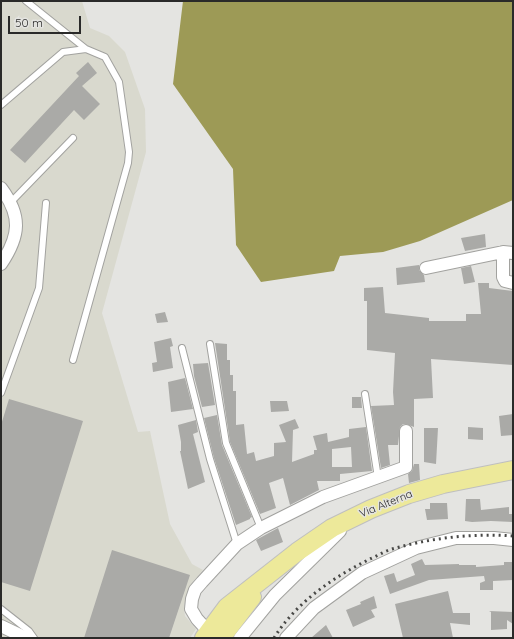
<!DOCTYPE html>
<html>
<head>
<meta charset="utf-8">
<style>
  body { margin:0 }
  #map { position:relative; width:514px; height:639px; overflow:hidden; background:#e4e4e1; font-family:Quicksand,sans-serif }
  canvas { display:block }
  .frame { position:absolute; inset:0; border:2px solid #2a2a29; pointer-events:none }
  .scale { position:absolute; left:8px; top:16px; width:73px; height:18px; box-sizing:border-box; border:2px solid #2a2a29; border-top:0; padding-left:5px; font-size:12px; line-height:14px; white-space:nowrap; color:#2a2a29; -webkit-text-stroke:3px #e4e4e1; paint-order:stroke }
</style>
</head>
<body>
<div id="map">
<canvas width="514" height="639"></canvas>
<div class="frame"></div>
<div class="scale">50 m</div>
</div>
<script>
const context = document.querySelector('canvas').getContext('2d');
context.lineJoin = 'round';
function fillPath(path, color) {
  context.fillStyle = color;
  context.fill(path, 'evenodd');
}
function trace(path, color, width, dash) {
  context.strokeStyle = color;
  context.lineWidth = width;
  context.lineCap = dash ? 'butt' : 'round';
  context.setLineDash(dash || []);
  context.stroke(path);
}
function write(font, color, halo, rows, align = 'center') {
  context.font = font + ' Quicksand,sans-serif';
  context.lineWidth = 3;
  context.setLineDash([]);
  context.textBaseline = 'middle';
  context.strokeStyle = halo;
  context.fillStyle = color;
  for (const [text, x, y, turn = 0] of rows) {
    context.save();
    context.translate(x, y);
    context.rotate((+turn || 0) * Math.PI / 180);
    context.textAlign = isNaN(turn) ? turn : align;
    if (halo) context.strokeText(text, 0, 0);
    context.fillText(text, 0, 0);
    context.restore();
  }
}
const built = new Path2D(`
  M1 1H82L90 28 109 36 125 52 145 109 146 152 102 313 138 432 150 431 170 524 192 564 203 570 192 583 186 596 184 609 185 616 196 629 190 638H1Z`);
const water = new Path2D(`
  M183 1H513V200L420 241 383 252 340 256 334 271 261 282 236 245 233 169 173 84Z`);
const building = new Path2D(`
  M88 62 97 73 82 86 100 104 84 120 74 110 25 163 10 150 79 76 76 73Z
  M485 234 486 247 465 251 461 238Z
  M419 265V270L424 275 425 282 397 285 396 268Z
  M471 266 475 282 464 284 461 268Z
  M478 283H489V288L513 291V365L431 359 433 398 414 399V427L406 424H403L400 427 398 445H388L390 465 381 468 371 406 394 405 393 392 395 353 367 350V301H364V288L383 287 385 313 429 318V321H466V314H481Z
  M165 312 168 322 157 323 155 314Z
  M171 338 173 346 170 347 173 368 153 372 152 363 157 362 154 342Z
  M215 343 227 344V360H230V375H233V391H236V425L244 424 247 454 254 452 256 461 274 456V443L286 442 279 425 295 419 299 428 293 430 292 462 314 454V450H317L313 436 327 433 328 442 349 437V429L366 427 372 471 340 474V481H317L319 490 290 505 283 478 269 483 276 508 260 514 230 442ZM351 447 352 467H332V449Z
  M208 363 215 405 202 407 194 376 193 364Z
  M185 378 193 409 171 412 168 382Z
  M352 397H361L362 408H352Z
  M9 399 83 421 30 591 1 582V425Z
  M270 401H287L289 411 271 412Z
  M513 414V435L501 436 499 416Z
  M217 415 222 445 252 517 250 518V519L236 525 214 458 204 418Z
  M196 420 198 432 193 434 205 482 188 489 180 451H181V442L178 425Z
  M468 427 483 428V440L468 439Z
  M424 428H438L436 464 424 462Z
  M414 464H419L420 480 409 483 408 474 412 471Z
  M466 499H480L481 510 509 507V514H513V522L491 521 472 522 465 521Z
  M430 503H447L448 519 427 520 425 509H430Z
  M278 528 283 542 261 551 256 540Z
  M112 550 190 575 169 638H84Z
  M422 559 425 565 459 564V565H476V567L504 565V562H513V580L493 581V590H480V583L485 581 484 576 429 580 390 594 384 576 394 573 397 582 415 575 411 564Z
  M448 591 453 613H470V625L450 623 453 638H403L395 604Z
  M374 596 377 608 371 610 375 617 353 627 346 610 361 604 360 602Z
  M489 611 513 612V624L507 620V629L491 630V612Z
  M326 625 333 638H311Z`);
const lane = new Path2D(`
  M26 1 86 49
  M1 105 63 52 86 49 105 57 119 82 129 152 128 163 73 360
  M11 202 73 138
  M210 344 226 443 261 528
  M182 348 210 459 237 544
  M1 393 39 288 46 203
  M365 394 378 478
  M1 609 29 631 34 638`);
const street = new Path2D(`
  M1 188C22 216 20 236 1 264
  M503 252V277L505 281 513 283
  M426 268 503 252 513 253
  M1 626 26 638
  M208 631 197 619 191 609 192 599 195 590 202 582 237 544 261 528 323 497 406 467V431
  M240 638 275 595 340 531
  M286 638 314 608 362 573 416 548 456 538H494L513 540`);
const primary = new Path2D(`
  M204 638 227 607 297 552 332 528 371 509 409 494 443 484 513 470
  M221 638 252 597`);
const rail = new Path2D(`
  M274 638C296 602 335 576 372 558 379 555 385 551 392 549 431 538 472 533 513 536`);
const streetNames = [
  ["Via Alterna",386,504,-22]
];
fillPath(built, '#d9d9ce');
fillPath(water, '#9d9a56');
fillPath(building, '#aaaaa7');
trace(lane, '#a2a29f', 8);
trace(street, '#a2a29f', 14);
trace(primary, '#bfbfbf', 20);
trace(lane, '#fff', 6);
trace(street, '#fff', 12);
trace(primary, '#ede99a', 18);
trace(rail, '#484846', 3, [2, 4]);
write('11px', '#2a2a29', '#e4e4e1', streetNames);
</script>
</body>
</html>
